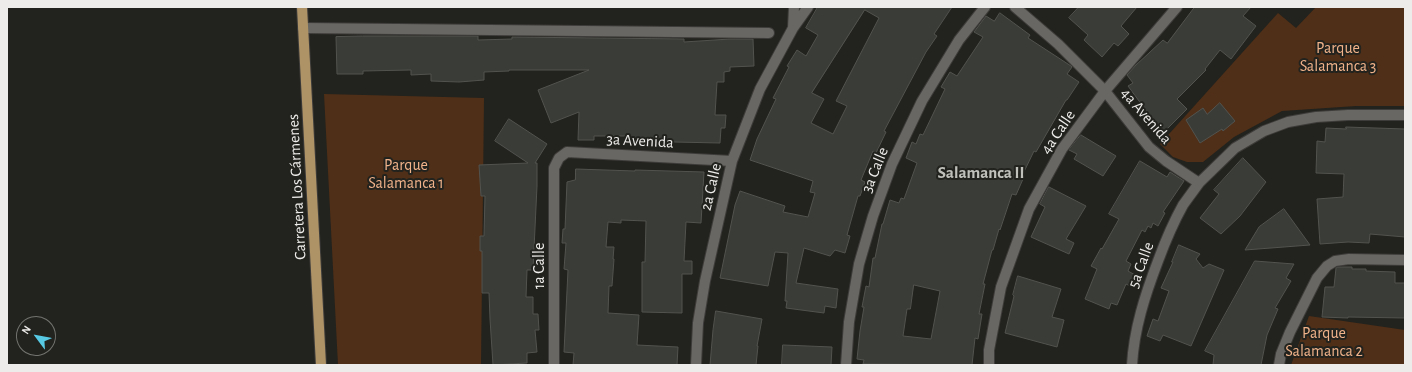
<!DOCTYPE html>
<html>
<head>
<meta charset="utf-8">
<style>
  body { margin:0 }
  #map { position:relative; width:1412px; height:372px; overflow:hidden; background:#22221e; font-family:"Alegreya Sans",sans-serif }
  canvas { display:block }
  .frame { position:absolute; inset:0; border:8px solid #edecea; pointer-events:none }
  .north { position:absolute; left:16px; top:316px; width:40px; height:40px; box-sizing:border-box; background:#22221e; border:1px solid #737370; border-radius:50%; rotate:302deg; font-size:11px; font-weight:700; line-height:16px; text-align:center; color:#edecea }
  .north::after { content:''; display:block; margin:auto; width:14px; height:18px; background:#57c9e2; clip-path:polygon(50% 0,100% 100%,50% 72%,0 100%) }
</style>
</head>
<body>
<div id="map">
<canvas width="1412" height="372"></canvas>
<div class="frame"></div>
<div class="north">N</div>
</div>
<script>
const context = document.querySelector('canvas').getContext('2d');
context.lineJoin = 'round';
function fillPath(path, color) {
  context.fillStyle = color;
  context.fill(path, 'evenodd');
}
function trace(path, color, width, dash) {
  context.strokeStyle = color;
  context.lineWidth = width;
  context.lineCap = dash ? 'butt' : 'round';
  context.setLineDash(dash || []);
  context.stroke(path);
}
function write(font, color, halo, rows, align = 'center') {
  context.font = font + ' "Alegreya Sans",sans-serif';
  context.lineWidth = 4;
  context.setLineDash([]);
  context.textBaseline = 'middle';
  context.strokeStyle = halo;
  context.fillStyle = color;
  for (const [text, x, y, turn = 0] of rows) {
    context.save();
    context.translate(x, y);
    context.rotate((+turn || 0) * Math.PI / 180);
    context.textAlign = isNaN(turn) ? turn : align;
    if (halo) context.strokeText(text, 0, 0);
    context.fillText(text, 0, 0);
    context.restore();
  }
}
const green = new Path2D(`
  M1316 7H1405V106H1356L1282 111 1234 137 1203 162H1187L1173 157 1160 144 1278 13 1296 28Z
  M324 94 484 98 481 365H338Z
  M1309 316 1405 330V365H1291Z`);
const building = new Path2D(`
  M818 7H952L934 34 937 36 926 52 884 131 886 132 876 153 873 151 861 180 865 182 860 196H858L847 235 850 236 845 253 835 250 830 256 804 248 796 283 838 289 836 308 825 306 824 313 786 308 787 301H785L788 253 775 252 768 286 720 278 735 205 740 191 785 206 783 212 808 217 815 193 810 192 813 181 750 160 757 139 776 99 773 98 789 67 787 66 797 50 806 56 818 35 806 28ZM865 10 879 18 836 101 847 106 833 134 811 123 824 99 812 93Z
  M1079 7H1137L1121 26 1129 34 1118 46 1114 43 1102 57 1084 40 1088 35 1069 18Z
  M1195 7H1251L1243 16 1256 26 1231 59 1220 50 1205 69 1206 70 1177 99 1187 109 1163 133 1152 122 1153 120 1128 86 1133 83 1127 75 1136 65 1163 40 1167 43Z
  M1000 13 1030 35 1028 38 1071 66 1072 67 1067 74 1079 82 1067 100H1066L1036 152 1034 151 1021 178 1023 179 1016 195 1012 194 1000 230 999 229 993 250H992L983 284H985L979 314H982L978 339 975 338 972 365 863 364 864 360 857 359 860 331 864 307H862L866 286 869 287 873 258H875L882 224H883L890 200 899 203 901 198 904 199 917 163 906 158 912 142 916 144 920 134 923 135 945 89 941 87 950 72 957 76 983 37 974 32 986 16 994 21ZM914 285 940 291 931 339 903 336 907 309H910Z
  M363 36H478V40L512 39V37L684 39V42L730 39H753L754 66 730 67V71L724 72V82H717L715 115H726L725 128H721L720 143 674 142 648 141V143L629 142 630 136H594V140H578L579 112 551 123 538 90 589 70H509V71L484 72V80L459 82 431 81V74L411 75V70L363 71V74H337L336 37Z
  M1220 103 1235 121 1223 131 1222 129 1200 143 1186 120 1203 108 1207 114Z
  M509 119 547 144 535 163H537V186L533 270H527L526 297H533V314H538L539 330H535L537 352 527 353V363L493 365 490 319 489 293H482V251H480V236H484L485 196H481L479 165 528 163 495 141Z
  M1346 127 1405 129V237L1370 234 1369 243 1348 242 1320 244 1317 199 1343 197 1344 174 1316 173 1317 141 1325 142 1326 128 1346 129Z
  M1081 135 1116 156 1103 176 1074 159 1077 154 1069 150Z
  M1243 158 1266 182 1240 216 1221 234 1200 218 1219 194 1214 190Z
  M1140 161 1167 177 1170 172 1184 181 1163 212 1165 213 1158 226 1153 223 1151 228 1148 226 1145 232 1142 230 1126 261 1131 264 1128 271 1137 276 1132 287 1126 284 1117 305 1111 303 1109 309 1085 299 1097 269 1091 266 1101 248 1102 249 1119 219 1109 214Z
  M576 169 635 171V170L704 172 701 223 686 222 684 261H692V274H682V313L642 312V262H645L646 221 621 220V223L608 222 606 247H614L613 259H614L612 286H609L608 313 639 315 637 345 678 347 677 365H573L574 353 564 352 568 270 564 269 566 243H562L563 229H565L567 182 575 180Z
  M1049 187 1086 206 1066 239 1074 243 1069 254 1031 237 1045 207 1040 204Z
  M1284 209 1310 245 1245 250 1259 227Z
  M1179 245 1200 254 1196 259 1203 268 1209 264 1224 270 1191 346 1163 335 1160 341 1147 336 1153 319 1158 321 1169 291 1161 288 1173 262H1172Z
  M1255 261 1294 264 1286 278 1291 281 1275 308 1278 309 1267 335 1261 365H1213L1214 355 1205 351Z
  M1337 267H1352V269H1366V271L1395 272V283H1405V318L1348 317V318L1322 317 1325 287H1334L1336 268Z
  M1018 276 1061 289 1052 317 1064 320 1057 347 1005 333 1014 296 1013 295Z
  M716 311 762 319 757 346H758L756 365H710L713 330Z
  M783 345 832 347 831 365H782Z`);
const minor = new Path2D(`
  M1015 7 1058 44 1105 91 1149 147 1166 161 1199 183 1235 148 1264 131 1288 122 1316 117 1348 115H1405
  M303 28 769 33
  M793 28 794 7
  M554 365V168L559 158 567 152 732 161
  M696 365 698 323 705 281 732 161 760 89 793 28 808 7
  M846 365 849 322 859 264 873 216 892 164 922 101 959 40 985 7
  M989 365V350L1001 287 1029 209 1062 149 1105 91 1177 7
  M1132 365C1134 329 1145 295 1158 261 1165 242 1173 223 1183 205 1188 198 1194 190 1199 183
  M1279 365 1281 354 1290 332 1317 278 1327 266 1335 261 1349 259 1405 260`);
const major = new Path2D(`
  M302 7 321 365`);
const parkNames = [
  ["Parque",1338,48],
  ["Salamanca 3",1338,66],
  ["Parque",406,165],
  ["Salamanca 1",406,183],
  ["Parque",1324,333],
  ["Salamanca 2",1324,351]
];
const streetNames = [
  ["4a Avenida",1146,116,49],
  ["4a Calle",1058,132,-56],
  ["3a Avenida",640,141,3],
  ["3a Calle",875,170,-68],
  ["Carretera Los Cármenes",297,187,-93],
  ["2a Calle",711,187,-77],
  ["5a Calle",1141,265,-70],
  ["1a Calle",539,266,-90]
];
const neighbourhoodNames = [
  ["Salamanca II",981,173]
];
fillPath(green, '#4f2f17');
fillPath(building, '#3a3c38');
trace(building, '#52534f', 1);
trace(minor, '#3e3c3a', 12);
trace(major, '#3e3c3a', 12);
trace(minor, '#686763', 10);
trace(major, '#ae9367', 10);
write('16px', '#f1b38a', '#22221e', parkNames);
write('16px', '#edecea', '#22221e', streetNames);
write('bold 17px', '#c1c1bc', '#22221e', neighbourhoodNames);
</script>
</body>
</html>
